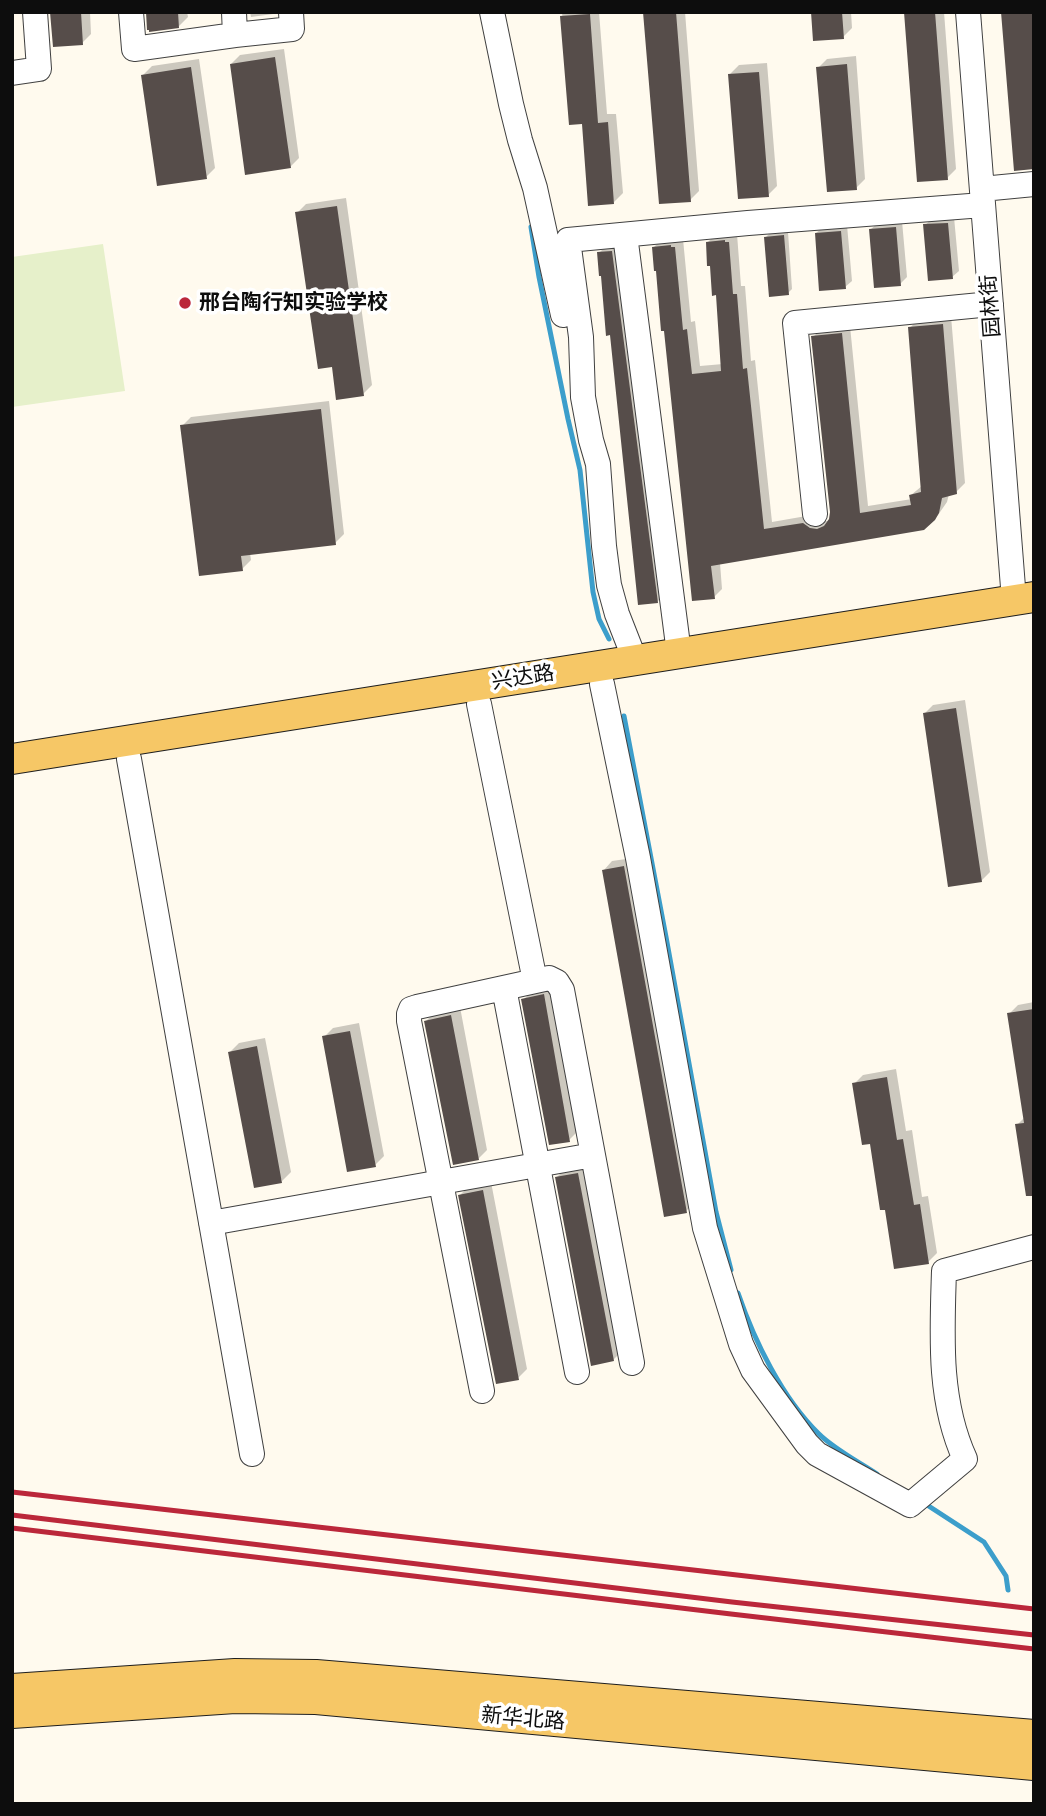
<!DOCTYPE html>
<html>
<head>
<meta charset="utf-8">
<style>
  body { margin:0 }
  #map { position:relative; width:1046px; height:1816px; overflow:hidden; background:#fffaee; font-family:"Noto Serif",serif }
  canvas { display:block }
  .frame { position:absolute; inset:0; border:14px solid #0d0d0d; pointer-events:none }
</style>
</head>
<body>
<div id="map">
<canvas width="1046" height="1816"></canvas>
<div class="frame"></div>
</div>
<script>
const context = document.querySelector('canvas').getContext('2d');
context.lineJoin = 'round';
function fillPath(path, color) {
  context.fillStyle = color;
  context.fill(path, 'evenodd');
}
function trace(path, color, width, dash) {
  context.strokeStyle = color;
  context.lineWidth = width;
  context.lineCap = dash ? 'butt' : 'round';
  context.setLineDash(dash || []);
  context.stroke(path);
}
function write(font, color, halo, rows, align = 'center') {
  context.font = font + ' "Noto Serif","Noto Sans SC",serif';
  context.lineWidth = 7;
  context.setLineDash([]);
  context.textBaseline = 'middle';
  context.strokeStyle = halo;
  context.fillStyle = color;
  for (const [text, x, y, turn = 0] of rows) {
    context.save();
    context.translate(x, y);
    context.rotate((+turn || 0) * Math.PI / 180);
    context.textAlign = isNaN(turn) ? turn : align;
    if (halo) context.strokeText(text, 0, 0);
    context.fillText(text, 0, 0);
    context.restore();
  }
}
const pitch = new Path2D(`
  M103 244 125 391 12 407V257Z`);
const shadow = new Path2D(`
  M52 12H90L91 34 82 43Z
  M147 12H187L188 17 179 26Z
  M250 12H275L273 14 251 17Z
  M562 12H599L607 114H616L623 193 614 202 583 122 570 123Z
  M645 12H685L699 191 690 200Z
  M813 12H851L852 28 843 37Z
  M906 12H944L956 169 947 178Z
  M284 49 299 158 290 167 231 64 240 55Z
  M856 56 865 179 856 188 818 68 827 59Z
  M199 59 215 168 206 177 143 75 152 66Z
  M767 63 777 186 768 195 730 74 739 65Z
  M346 198 372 385 363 394 333 365 297 213 306 204Z
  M954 217 959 271 952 277 925 225 932 219Z
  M902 221 907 277 900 284 871 229 878 223Z
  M847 225 852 281 845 287 816 233 823 227Z
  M788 232 792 289 788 293 766 237 770 233Z
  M716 234H737L741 286H745L751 361 755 360 772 522 812 515 819 520 827 521 831 519 832 512 813 337 822 328 850 326 868 506 912 499 911 495 922 486 910 328 918 319 951 316 965 483 956 492 949 494 947 502 938 515 924 529 720 563 722 589 714 597 666 329 653 248 662 239H683L691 322 695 321 700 366 723 364 717 293 707 243Z
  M620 244 665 594 657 602 599 253 607 245Z
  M329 401 344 534 335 543 250 553 251 560 242 569 182 426 191 417Z
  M965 700 990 872 981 881 924 714 933 705Z
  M633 858 695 1202 686 1211 604 870 612 861Z
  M553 986 578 1131 569 1140 523 1000 532 991Z
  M1034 1002V1192L1017 1125 1025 1117 1009 1014 1018 1005Z
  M460 1007 487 1150 478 1159 426 1021 435 1012Z
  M359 1023 384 1156 375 1165 324 1037 333 1028Z
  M265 1038 291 1172 282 1181 230 1052 239 1043Z
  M896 1069 906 1131 912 1130 922 1197 928 1196 937 1253 928 1262 886 1208 872 1142 854 1084 863 1075Z
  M587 1165 622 1351 613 1360 557 1177 566 1168Z
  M491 1182 527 1369 518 1378 460 1195 469 1186Z`);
const stream = new Path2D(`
  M531 227 539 277 568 419 580 470 593 592 599 619 609 639
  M624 716 666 937 716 1212 731 1270
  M738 1293C754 1340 782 1398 819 1434 834 1449 859 1462 877 1474
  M924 1503 984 1542 1006 1576 1008 1590`);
const building = new Path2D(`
  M50 12H81L83 45 53 47Z
  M146 12H178L179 28 149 32V30H147Z
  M643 12H676L691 202 659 204Z
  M811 12H842L844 39 813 41Z
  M904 12H935L948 180 917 182Z
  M1001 12H1034V169L1014 171Z
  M590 14 598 123 608 122 614 204 588 206 582 124 569 125 560 16Z
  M275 57 291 168 245 175 230 64Z
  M847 64 857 190 827 192 816 67Z
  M191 67 207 179 157 186 141 75Z
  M759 72 769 197 738 199 728 74Z
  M337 206 364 396 336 400 332 367 318 369 295 212Z
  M948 223 953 279 928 281 923 224Z
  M896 227 901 286 874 288 869 229Z
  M841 231 846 289 819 291 815 233Z
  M784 235 789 295 769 297 764 237Z
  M725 240V242H729L733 294H737L743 369 747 368 764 529 803 523 810 528 817 529 824 526 829 519 830 512 811 336 842 333 860 513 911 505 909 495 921 492 908 327 943 324 957 494 942 498 939 513 935 520 924 530 711 566 715 599 692 601 664 331H661L656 271H654L652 247 671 245V247H675L683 330 687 329 692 374 721 371 716 295 712 296 710 266H707L706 242Z
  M612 251 658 603 638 605 610 335 606 336 601 276H599L597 252Z
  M321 409 336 545 241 556 243 571 199 576 180 425Z
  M956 708 982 882 948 887 923 713Z
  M624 866 687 1213 664 1217 602 870Z
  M544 994 570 1142 549 1145 521 999Z
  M1034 1009V1196H1026L1015 1124 1024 1123 1007 1013Z
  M451 1015 479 1160 453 1165 424 1021Z
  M350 1031 376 1167 347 1172 322 1036Z
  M257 1046 282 1183 254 1188 228 1052Z
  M887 1077 897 1140 903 1139 914 1205 920 1204 929 1264 894 1269 885 1210H880L870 1144 862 1145 852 1083Z
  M578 1173 614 1361 591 1366 555 1177Z
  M483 1190 519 1380 496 1384 458 1195Z`);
const minor = new Path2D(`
  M131 12 134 49 235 35 234 12
  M492 12 511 104 520 140 535 188 563 315
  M968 12 1014 600
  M235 35 292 29 291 12
  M12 73 39 69 35 12
  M982 189 1034 184
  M625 235 679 653
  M815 514 795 323 991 304
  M635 660 617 614 609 585 604 546 598 464 591 440 583 397 581 337 568 240 748 223 983 205
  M602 684 638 858 705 1228 741 1344 753 1370 807 1444 817 1454 910 1505 965 1459C938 1400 942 1335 944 1271L1034 1247
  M479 704 535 981
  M129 759 252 1454
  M504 988 577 1372
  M211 1223 593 1155
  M482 1391 409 1021V1014L411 1009 417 1007 549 978 557 982 562 990 632 1363`);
const major = new Path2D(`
  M12 759 1034 597
  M12 1689 235 1674 316 1675 1034 1735
  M12 1713 235 1698 316 1699 1034 1765`);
const rail = new Path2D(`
  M12 1492 1034 1609
  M12 1515 732 1602 1034 1635
  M12 1528 731 1614 1034 1649`);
const markers = [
  [185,303,7,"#bb273a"]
];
const poiNames = [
  ["邢台陶行知实验学校",199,303]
];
const streetNames = [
  ["园林街",991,306,-94],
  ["兴达路",523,678,-9],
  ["新华北路",523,1719,5]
];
fillPath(pitch, '#e6f0ca');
fillPath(shadow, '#0003');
trace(stream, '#3c9ecb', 5);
fillPath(building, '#564d4a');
trace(minor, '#404040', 26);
trace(major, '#1e1e1e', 32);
trace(minor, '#fff', 24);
trace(major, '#f6c766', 30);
trace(rail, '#bb273a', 5);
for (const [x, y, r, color] of markers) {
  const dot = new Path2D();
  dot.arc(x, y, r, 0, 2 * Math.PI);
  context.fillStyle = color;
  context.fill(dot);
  trace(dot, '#fff', 2.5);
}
write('bold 21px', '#0d0d0d', '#fff', poiNames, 'left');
write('21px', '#0d0d0d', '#fff', streetNames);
</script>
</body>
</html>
